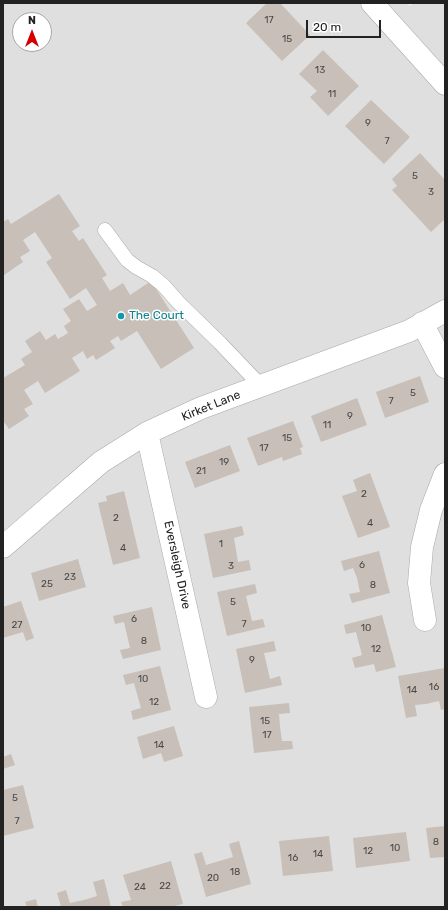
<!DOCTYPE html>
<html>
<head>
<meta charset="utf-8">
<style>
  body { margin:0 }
  #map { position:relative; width:448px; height:910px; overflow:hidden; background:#f2efe9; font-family:Rubik,sans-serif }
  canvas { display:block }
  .frame { position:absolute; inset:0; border:4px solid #222; pointer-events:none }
  .north { position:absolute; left:12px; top:12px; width:40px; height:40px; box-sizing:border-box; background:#fff; border:1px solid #a7a7a7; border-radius:50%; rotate:0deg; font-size:11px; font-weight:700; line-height:16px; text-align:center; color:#222 }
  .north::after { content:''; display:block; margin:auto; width:14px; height:18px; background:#d40000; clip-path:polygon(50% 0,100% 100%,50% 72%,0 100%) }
  .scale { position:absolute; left:306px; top:20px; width:75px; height:18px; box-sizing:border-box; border:2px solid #222; border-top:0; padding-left:5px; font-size:12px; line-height:14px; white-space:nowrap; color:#222; -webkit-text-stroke:3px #fff; paint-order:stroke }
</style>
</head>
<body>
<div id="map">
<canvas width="448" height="910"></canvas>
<div class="frame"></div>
<div class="north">N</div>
<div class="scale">20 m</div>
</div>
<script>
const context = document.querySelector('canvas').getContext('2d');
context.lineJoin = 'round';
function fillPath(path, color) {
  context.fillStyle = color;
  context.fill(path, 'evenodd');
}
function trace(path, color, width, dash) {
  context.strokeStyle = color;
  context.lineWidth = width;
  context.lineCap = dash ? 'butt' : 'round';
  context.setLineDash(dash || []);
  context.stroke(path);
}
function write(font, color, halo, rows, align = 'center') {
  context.font = font + ' Rubik,sans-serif';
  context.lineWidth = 3;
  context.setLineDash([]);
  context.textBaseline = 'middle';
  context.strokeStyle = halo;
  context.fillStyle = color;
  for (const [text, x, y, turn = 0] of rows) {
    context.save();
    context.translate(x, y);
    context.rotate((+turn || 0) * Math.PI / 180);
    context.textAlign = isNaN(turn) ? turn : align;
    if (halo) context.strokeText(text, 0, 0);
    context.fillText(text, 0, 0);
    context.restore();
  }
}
const residential = new Path2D(`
  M3 3H407L410 6 414 3H445V907H3ZM20 20H44V44H20Z`);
const building = new Path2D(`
  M267 3H280L310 35 282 61 246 23Z
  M323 50 359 86 328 116 310 97 317 91 299 74Z
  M371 100 410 137 384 164 345 126Z
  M420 153 445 180V219L431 232 392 190 397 186 392 179Z
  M59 194 80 226 72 231 79 241 83 238 107 275 102 278 110 291 123 283 130 295 151 281 194 348 161 369 137 331 121 341 118 336 110 341 115 348 96 360 93 355 87 359 83 351 72 358 80 371 45 393 38 381 24 390 33 404 24 409 29 416 9 429 4 422 3 423V378L25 365 21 359 32 352 25 341 40 331 46 340 55 334 58 339 68 333 64 326 71 321 63 309 79 299 87 311 97 305 86 288 70 299 46 262 52 258 35 232 23 240 30 251 20 257 23 262 4 275 3 274V222L8 219 11 224Z
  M420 376 429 402 385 418 376 392Z
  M357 398 367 425 321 442 311 416Z
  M293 421 303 447 300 448 302 454 283 461 282 457 258 466 247 438Z
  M230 445 240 471 195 488 185 462Z
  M370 473 390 527 358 538 342 496 357 491 353 480Z
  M124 491 140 558 113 565 98 503 107 501 106 496Z
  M242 526 244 535 234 538 238 562 249 560 251 570 213 578 204 534Z
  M379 551 390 593 352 603 349 594 360 592 357 578 353 568 344 571 341 561Z
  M78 559 86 587 39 601 31 573Z
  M255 584 257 593 246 596 252 621 263 619 265 627 227 636 217 592Z
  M21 601 34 638 26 641 23 632 3 638V607Z
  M152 607 161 650 123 659 120 650 130 648 124 622 115 624 113 616Z
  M382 615 396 667 376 672 374 664 355 668 352 658 362 655 356 632 346 634 344 625Z
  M274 641 276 651 264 653 270 679 280 676 282 685 245 693 236 649Z
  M160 666 171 710 133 720 131 711 141 708 134 683 126 685 123 675Z
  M445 668V709L441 710 439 701 426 704 415 705 417 716 406 718 398 676Z
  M289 703 290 713 279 714 280 727 282 741H292L293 749 254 753 249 707Z
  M174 726 183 756 164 762 161 753 143 759 137 737Z
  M11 754 15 765 3 769V757Z
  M23 785 34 828 3 836V790Z
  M445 826V857L430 858 426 828Z
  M406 832 410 861 356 868 353 838Z
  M329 836 333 871 283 876 279 841Z
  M239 841 251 884 206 897 194 854 202 852 206 865 233 857 229 844Z
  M171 861 183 904 171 907H123L121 902 131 900 123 875Z
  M104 879 111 907H61L57 893 66 890 70 903 84 900 97 896 93 882Z
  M36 899 38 907H27L25 902Z`);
const service = new Path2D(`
  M105 230 127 260 136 267 152 276 163 285 178 302 220 343 261 386`);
const minor = new Path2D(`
  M372 3 445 84
  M422 323 445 367
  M147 433 206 697
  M3 547 101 462 147 433 201 408 409 331 445 311
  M425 620 419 583 422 547 431 510 445 474`);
const markers = [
  [121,316,4,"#0f9aa8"]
];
const numberNames = [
  ["17",269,20],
  ["15",287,39],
  ["13",320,70],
  ["11",332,94],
  ["9",368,123],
  ["7",387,141],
  ["5",415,176],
  ["3",431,192],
  ["5",413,393],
  ["7",391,401],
  ["9",350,416],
  ["11",327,425],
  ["15",287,438],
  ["17",264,448],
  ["19",224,462],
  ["21",201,471],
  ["2",364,494],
  ["2",116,518],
  ["4",370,523],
  ["1",221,544],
  ["4",123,548],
  ["6",362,565],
  ["3",231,566],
  ["23",70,577],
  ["25",47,584],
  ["8",373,585],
  ["5",233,602],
  ["6",134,619],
  ["7",244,624],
  ["27",17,625],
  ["10",366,628],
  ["8",144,641],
  ["12",376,649],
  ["9",252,660],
  ["10",143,679],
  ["16",434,687],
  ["14",412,690],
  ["12",154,702],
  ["15",265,721],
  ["17",267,735],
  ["14",159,745],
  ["5",15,798],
  ["7",17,821],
  ["8",436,842],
  ["10",395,848],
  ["12",368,851],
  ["14",318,854],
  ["16",293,858],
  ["18",235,872],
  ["20",213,878],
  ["22",165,886],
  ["24",140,887]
];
const cultureNames = [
  ["The Court",129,316]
];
const streetNames = [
  ["Kirket Lane",211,406,-22],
  ["Eversleigh Drive",177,565,78]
];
fillPath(residential, '#e0dfdf');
fillPath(building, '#c7bfb8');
trace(service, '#a9a9a9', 15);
trace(minor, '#a9a9a9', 23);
trace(service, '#fff', 14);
trace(minor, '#fff', 22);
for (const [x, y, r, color] of markers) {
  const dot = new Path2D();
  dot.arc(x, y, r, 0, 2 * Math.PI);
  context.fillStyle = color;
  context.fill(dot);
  trace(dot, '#fff', 1.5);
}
write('10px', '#4b4948', null, numberNames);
write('12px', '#0d838f', '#fff', cultureNames, 'left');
write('12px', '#222', '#fff', streetNames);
</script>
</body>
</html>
